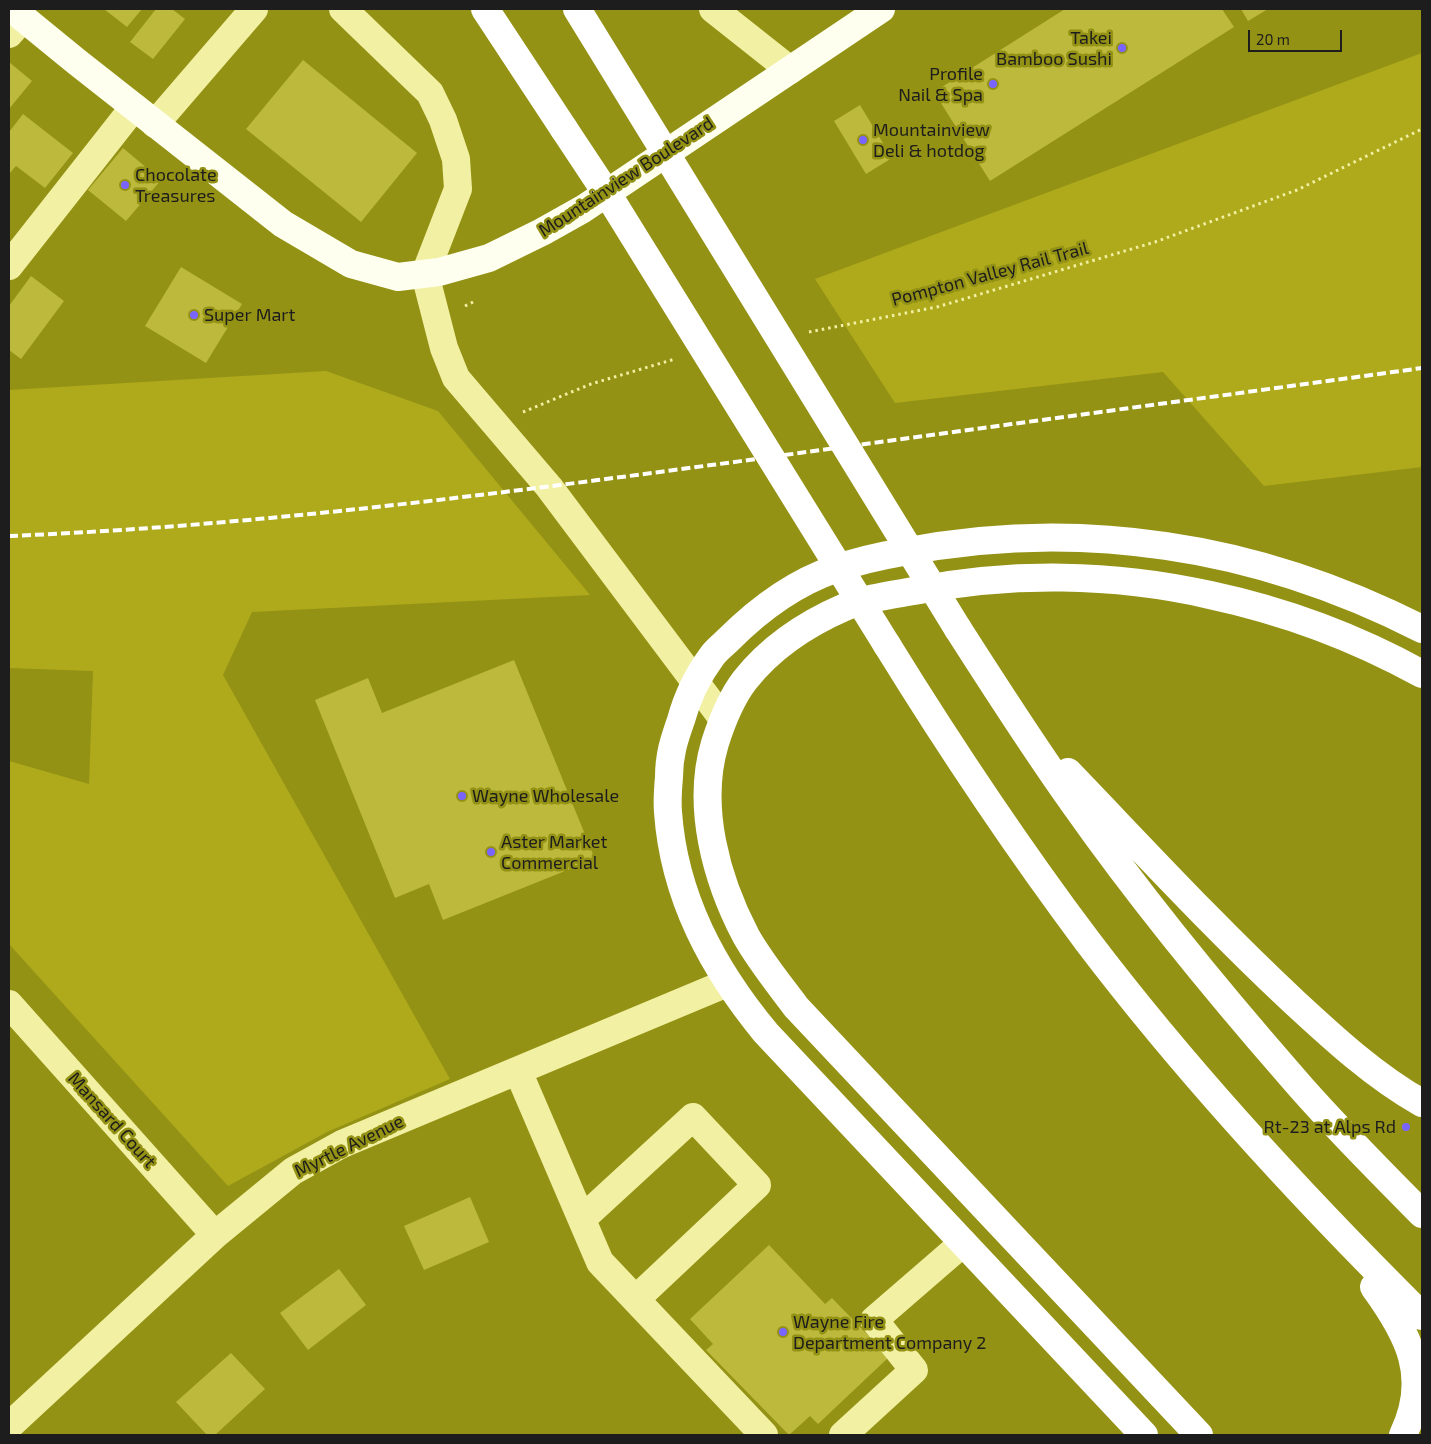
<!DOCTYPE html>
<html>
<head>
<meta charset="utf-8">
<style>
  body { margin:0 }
  #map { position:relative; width:1431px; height:1444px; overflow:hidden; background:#949214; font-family:"Exo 2",sans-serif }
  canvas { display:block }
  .frame { position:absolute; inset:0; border:10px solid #1d1d1d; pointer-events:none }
  .scale { position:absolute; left:1248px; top:30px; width:94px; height:22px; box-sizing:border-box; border:2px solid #1d1d1d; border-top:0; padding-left:6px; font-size:15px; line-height:18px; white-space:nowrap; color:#1d1d1d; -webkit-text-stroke:4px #949214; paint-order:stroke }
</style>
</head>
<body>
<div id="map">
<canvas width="1431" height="1444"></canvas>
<div class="frame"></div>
<div class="scale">20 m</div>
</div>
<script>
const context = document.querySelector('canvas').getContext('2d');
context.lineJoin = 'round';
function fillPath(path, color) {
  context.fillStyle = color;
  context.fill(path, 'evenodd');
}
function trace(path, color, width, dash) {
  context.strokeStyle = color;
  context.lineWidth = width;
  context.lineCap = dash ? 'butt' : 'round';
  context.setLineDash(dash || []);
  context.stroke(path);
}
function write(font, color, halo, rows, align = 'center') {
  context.font = font + ' "Exo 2",sans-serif';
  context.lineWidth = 5;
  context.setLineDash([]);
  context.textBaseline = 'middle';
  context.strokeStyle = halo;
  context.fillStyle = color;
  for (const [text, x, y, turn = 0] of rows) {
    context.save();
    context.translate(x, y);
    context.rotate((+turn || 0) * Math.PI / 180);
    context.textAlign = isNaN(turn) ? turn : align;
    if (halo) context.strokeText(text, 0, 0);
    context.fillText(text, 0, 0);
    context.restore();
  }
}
const green = new Path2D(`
  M1422 53V467L1264 486 1163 372 895 403 815 279Z
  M326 371 438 411 590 595 252 612 223 675 450 1079 327 1132 228 1186 9 944V761L89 784 93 671 9 668V390Z`);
const building = new Path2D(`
  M104 9H142L127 27Z
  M156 9H172L185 19 153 59 130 42Z
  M1065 9H1222L1234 27 990 181 934 92Z
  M1241 9H1268L1248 21Z
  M303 60 417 153 361 222 246 129Z
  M9 62 32 81 9 109Z
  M860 105 892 158 866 174 834 121Z
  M23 114 73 153 45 188 16 166 9 174V132Z
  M123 148 161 180 126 221 88 190Z
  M181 267 242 304 206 363 145 326Z
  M31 276 64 301 21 359 9 350V306Z
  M514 660 595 859 443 920 429 884 395 898 315 700 368 678 382 713Z
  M470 1197 489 1242 424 1270 404 1226Z
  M769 1245 825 1304 832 1298 889 1357 818 1424 810 1416 789 1435 706 1350 713 1344 690 1319Z
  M339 1269 366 1305 308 1350 280 1313Z
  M231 1353 265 1389 215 1435H207L176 1402Z`);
const path = new Path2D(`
  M465 306 475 301
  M809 332 937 307 1155 242 1297 190 1422 129
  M523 412 591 384 675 359`);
const minor = new Path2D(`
  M343 9 430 93 443 120 456 159 458 189 425 274 444 348 456 378 549 487 723 719
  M713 9 790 70
  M9 34 23 18
  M155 124 254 9
  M9 266 134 107
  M9 1004 215 1235
  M518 1071 600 1262 764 1435
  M582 1219 693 1117 757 1185 636 1299
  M9 1426 215 1235 293 1171 342 1144 727 983
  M843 1435 914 1370 874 1320 963 1243`);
const major = new Path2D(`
  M12 9 77 62 283 224 351 264 398 277 439 272 489 258 542 232 583 209 881 9`);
const highway = new Path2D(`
  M485 9 564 129
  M958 629C996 688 1034 748 1075 805 1142 900 1216 990 1292 1077 1333 1125 1378 1169 1422 1214
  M887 645C950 747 1016 846 1088 942 1189 1075 1304 1199 1422 1316
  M1068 772C1142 849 1214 927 1292 1000 1332 1037 1374 1076 1422 1103
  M1374 1287C1409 1335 1431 1377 1403 1435
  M1144 1435 766 1033C713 969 674 897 668 812 667 800 668 788 669 777 669 755 674 740 681 720 687 698 698 675 712 656 716 650 723 645 728 640 758 610 794 583 835 569 857 561 880 556 903 552 990 535 1079 533 1166 546 1256 559 1341 588 1422 629
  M1199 1435 796 1007C779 984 760 961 746 936 716 879 696 806 715 743 722 721 731 698 745 680 771 647 808 623 845 607 866 598 891 595 914 591 1011 572 1113 573 1210 595 1285 611 1355 637 1422 674`);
const rail = new Path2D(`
  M9 536C257 526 503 493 749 460 973 429 1198 399 1422 368`);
const highwayBridge = new Path2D(`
  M577 9 958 629
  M564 129 615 206 887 645`);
const markers = [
  [1122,48,5,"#7964ff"],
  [993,84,5,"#7964ff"],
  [863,140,5,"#7964ff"],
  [125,185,5,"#7964ff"],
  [194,315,5,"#7964ff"],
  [462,796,5,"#7964ff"],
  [491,852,5,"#7964ff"],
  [1406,1127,5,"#7964ff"],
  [783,1332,5,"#7964ff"]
];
const poiNames = [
  ["Takei",1112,38,"right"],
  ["Bamboo Sushi",1112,59,"right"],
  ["Profile",983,74,"right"],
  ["Nail & Spa",983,95,"right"],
  ["Mountainview",873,130],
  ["Deli & hotdog",873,151],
  ["Chocolate",135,175],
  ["Treasures",135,196],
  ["Super Mart",204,315],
  ["Wayne Wholesale",472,796],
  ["Aster Market",501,842],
  ["Commercial",501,863],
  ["Rt-23 at Alps Rd",1396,1127,"right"],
  ["Wayne Fire",793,1322],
  ["Department Company 2",793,1343]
];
const streetNames = [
  ["Mountainview Boulevard",626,177,-33],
  ["Pompton Valley Rail Trail",990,274,-15],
  ["Mansard Court",112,1120,48],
  ["Myrtle Avenue",349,1146,-26]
];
fillPath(green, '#aeaa1c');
fillPath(building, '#bcb93d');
trace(path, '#f2f0a3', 3, [2.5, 4]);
trace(minor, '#f2f0a3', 28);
trace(major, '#feffee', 28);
trace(highway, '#fff', 28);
trace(rail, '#fff', 4, [9, 4]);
trace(highwayBridge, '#fff', 28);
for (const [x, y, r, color] of markers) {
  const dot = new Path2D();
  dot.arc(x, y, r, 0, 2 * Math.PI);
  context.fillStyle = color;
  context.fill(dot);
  trace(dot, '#949214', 2);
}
write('18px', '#1d1d1d', '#949214', poiNames, 'left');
write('18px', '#1d1d1d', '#949214', streetNames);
</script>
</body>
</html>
